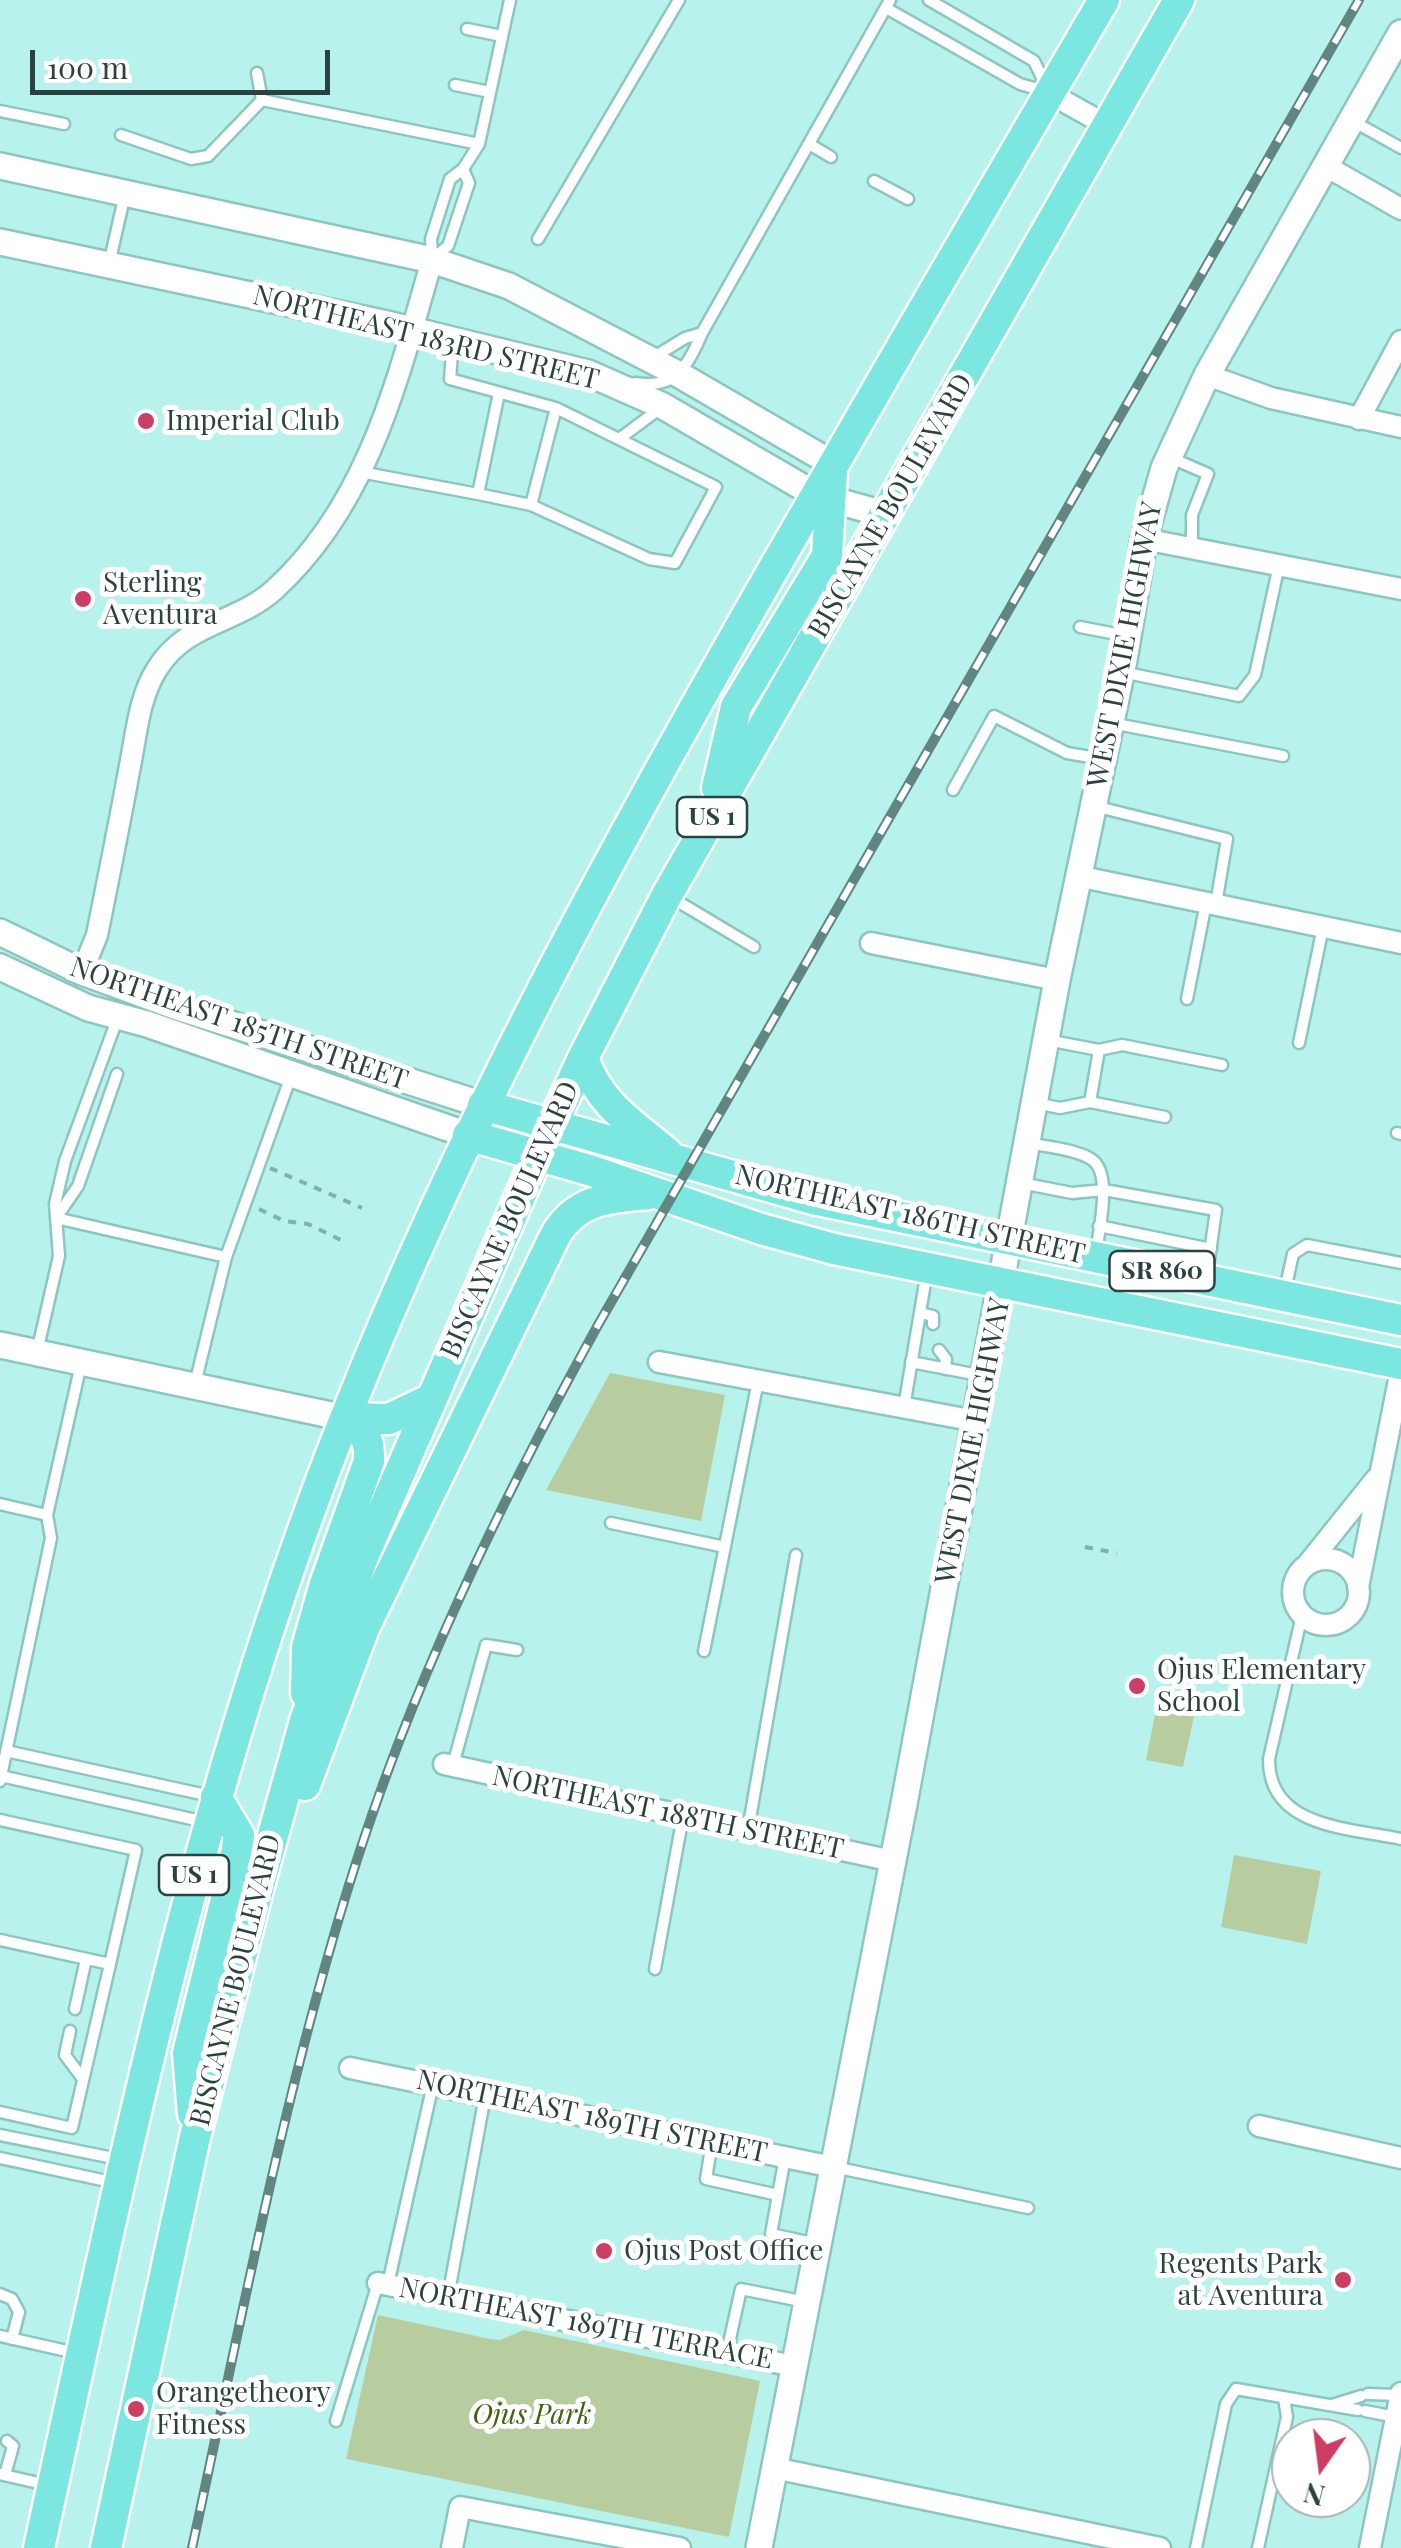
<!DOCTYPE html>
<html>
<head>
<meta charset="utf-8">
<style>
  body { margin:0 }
  #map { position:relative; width:1401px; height:2548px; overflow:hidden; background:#b8f2ed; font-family:"Playfair Display",serif }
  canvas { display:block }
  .north { position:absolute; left:1271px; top:2418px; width:100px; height:100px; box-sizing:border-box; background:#fff; border:2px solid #aab3b3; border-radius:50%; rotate:194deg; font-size:28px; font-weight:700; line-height:40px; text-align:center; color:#2a4240 }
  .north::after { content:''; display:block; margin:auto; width:35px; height:45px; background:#cd3e65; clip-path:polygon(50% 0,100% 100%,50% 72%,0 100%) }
  .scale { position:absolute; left:30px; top:50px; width:300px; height:45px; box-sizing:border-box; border:5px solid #2a4240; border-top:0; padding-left:12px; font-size:30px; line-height:35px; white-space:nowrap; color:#2a4240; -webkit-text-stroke:8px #fff; paint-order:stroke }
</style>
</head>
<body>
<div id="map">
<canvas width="1401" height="2548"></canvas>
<div class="north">N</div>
<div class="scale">100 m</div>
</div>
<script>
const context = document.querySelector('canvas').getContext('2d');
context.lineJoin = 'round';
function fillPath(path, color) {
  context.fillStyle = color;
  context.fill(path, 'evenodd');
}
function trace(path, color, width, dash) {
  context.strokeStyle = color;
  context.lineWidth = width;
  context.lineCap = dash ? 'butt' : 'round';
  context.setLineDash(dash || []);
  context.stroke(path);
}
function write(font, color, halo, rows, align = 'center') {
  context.font = font + ' "Playfair Display",serif';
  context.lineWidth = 10;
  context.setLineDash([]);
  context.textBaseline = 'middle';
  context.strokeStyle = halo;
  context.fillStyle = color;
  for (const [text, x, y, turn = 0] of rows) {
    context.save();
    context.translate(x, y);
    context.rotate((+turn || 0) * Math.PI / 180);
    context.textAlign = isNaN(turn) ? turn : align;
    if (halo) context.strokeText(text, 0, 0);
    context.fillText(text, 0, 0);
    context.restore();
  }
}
const green = new Path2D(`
  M610 1373 725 1395 701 1521 546 1490Z
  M1159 1695 1197 1702 1183 1767 1146 1760Z
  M1234 1855 1321 1871 1307 1944 1221 1927Z
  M378 2315 490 2339 500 2340 524 2330 760 2381 729 2537 346 2459Z`);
const path = new Path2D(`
  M270 1168 362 1208
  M259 1209 284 1221 308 1224 347 1243
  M1085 1547 1117 1553`);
const service = new Path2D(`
  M929 0 1034 61 1047 88
  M886 8 1020 84 1044 91
  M467 29 502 36
  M257 73 262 100
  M455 85 490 92
  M0 111 64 124
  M1351 120 1401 148
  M121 135 191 159 208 156 262 100 479 144
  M809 144 831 157
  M874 181 908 199
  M538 239 679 0
  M432 257 431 239 450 179 463 169 479 144 510 0
  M435 257 448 246 469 183 463 169
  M109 264 125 194
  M453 341 450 379 556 408 716 487 675 563 649 559 531 505 478 494 499 393
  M654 357 685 338 702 333
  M635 383C676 390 688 365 702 333L890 0
  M619 439 662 407
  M1169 457 1208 474 1192 515V548
  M360 472 478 494
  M531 505 556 408
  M1080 627 1127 636
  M1122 672 1239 696 1255 675 1279 565
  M1111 723 1283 756
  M953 790 994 716 1067 753 1102 759
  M1094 806 1227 839 1216 904
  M672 898 754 947
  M1187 999 1206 903
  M1047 1040 1099 1050 1122 1045 1222 1065
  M1299 1043 1323 927
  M117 1074 78 1186 56 1218 226 1257
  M1090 1102 1099 1050
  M1035 1103 1060 1108 1090 1102 1165 1117
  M1397 1133 1401 1134
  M1028 1143C1047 1147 1075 1149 1091 1159 1113 1172 1099 1230 1096 1252
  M1021 1183 1072 1193 1104 1190 1216 1210 1207 1274
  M1099 1226 1211 1249
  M1285 1290 1293 1254 1307 1245 1401 1263
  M920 1313 933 1316V1324
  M939 1350 946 1359 945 1369
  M37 1352 59 1256 55 1204 65 1161 118 1017
  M911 1362 984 1376
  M195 1384 226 1257 291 1076
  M904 1407 927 1271
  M0 1504 47 1515 51 1538 0 1781
  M47 1515 81 1364
  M611 1523 725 1547
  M1302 1615 1269 1759C1268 1828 1350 1828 1401 1839
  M704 1651 758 1381
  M6 1751 215 1797
  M453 1765 486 1645 517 1650
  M1 1776 205 1822
  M0 1820 136 1850 110 1964 0 1940
  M748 1830 796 1555
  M655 1969 683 1816
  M75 2009 86 1959
  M70 2031 65 2055 83 2079
  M0 2112 72 2128 110 1964
  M0 2135 123 2160
  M712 2142 706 2179 778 2195
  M785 2157 771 2234 817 2244
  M0 2158 116 2183
  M834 2167 1028 2208
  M388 2284 433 2084
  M0 2294 12 2299 19 2312 12 2339
  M448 2297 485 2096
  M0 2336 76 2353
  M727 2352 741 2289 806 2302
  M1368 2394 1400 2395
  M1332 2405 1361 2396
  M1365 2411 1396 2417
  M336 2421 378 2283
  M0 2474 47 2485
  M5 2475 13 2446 7 2441
  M1196 2548 1226 2404 1236 2389 1358 2410
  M1258 2548 1287 2417 1284 2398`);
const minor = new Path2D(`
  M1049 93 1108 126
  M1324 165 1401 209
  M1207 375 1271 398 1401 427
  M1359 419 1401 341
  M1144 539 1401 589
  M1077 876 1401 943
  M871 943 1057 980
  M82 972 97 935C108 880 119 826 129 771 136 738 138 699 157 669 186 622 236 624 274 590 369 504 398 378 432 260
  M659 1362 976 1421
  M1293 1592a33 33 0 1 1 66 0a33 33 0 1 1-66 0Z
  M1307 1565 1376 1479
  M1358 1587 1401 1370
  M444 1764 893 1861
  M350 2068 833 2167
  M1259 2126 1401 2158
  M378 2283 794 2366
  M774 2468 1160 2548
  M452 2548 460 2507 680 2548
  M1370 2548 1401 2393`);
const tertiary = new Path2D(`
  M0 166 432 260 509 286 678 374 833 464
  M0 242 387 324 588 373 663 406 816 495 887 515
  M0 932 82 972 175 1006 483 1105
  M0 967 88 1008 147 1024 468 1135
  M0 1345 345 1418
  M759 2548 904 1804 1057 980 1124 660 1144 539 1164 468 1207 375 1401 33`);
const primary = new Path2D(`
  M717 788 736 707 827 556 832 472
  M583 1058C600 1105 630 1122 667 1153
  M483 1105 813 1199 1401 1320
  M468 1135 592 1171 761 1229 834 1249 1401 1364
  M345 1418 389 1419 431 1399
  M306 1693 307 1647 325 1584 369 1461C370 1438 364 1430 345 1418
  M305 1785 364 1628 556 1234C578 1198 610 1198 649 1194
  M193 2114 188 2053 234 1867 239 1835 216 1797
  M39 2548C123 2165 200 1781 346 1416 464 1120 616 844 774 568 883 378 993 189 1104 0
  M106 2548 195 2137 261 1878 305 1721 363 1557 538 1155 583 1058 667 895 1179 0`);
const rail = new Path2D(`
  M192 2548C240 2327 282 2101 349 1885 410 1688 499 1505 598 1325L1359 0`);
const markers = [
  [146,421,10,"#cd3e65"],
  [83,599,10,"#cd3e65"],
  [1137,1686,10,"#cd3e65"],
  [604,2251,10,"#cd3e65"],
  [1343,2280,10,"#cd3e65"],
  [136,2409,10,"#cd3e65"]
];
const shields = [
  [712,817,70],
  [1162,1271,105],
  [194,1875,70]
];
const shieldNames = [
  ["US 1",712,817],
  ["SR 860",1162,1271],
  ["US 1",194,1875]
];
const streetNames = [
  ["NORTHEAST 183RD STREET",426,338,14],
  ["BISCAYNE BOULEVARD",891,506,-60],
  ["WEST DIXIE HIGHWAY",1125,645,-79],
  ["NORTHEAST 185TH STREET",239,1024,19],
  ["NORTHEAST 186TH STREET",910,1215,13],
  ["BISCAYNE BOULEVARD",510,1220,-66],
  ["WEST DIXIE HIGHWAY",973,1441,-79],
  ["NORTHEAST 188TH STREET",668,1813,12],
  ["BISCAYNE BOULEVARD",236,1980,-76],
  ["NORTHEAST 189TH STREET",592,2117,12],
  ["NORTHEAST 189TH TERRACE",586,2324,11]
];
const poiNames = [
  ["Imperial Club",166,421],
  ["Sterling",103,583],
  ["Aventura",103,615],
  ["Ojus Elementary",1157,1670],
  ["School",1157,1702],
  ["Ojus Post Office",624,2251],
  ["Regents Park",1323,2264,"right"],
  ["at Aventura",1323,2296,"right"],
  ["Orangetheory",156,2393],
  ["Fitness",156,2425]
];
const parkNames = [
  ["Ojus Park",532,2415]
];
fillPath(green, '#b7cda0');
trace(service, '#8cc6c1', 15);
trace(minor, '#8cc6c1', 25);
trace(tertiary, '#8cc6c1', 30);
trace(primary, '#fff', 35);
trace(path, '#83b0ac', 4, [8, 8]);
trace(service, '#fff', 10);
trace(minor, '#fff', 20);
trace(tertiary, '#fff', 25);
trace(primary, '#7ce6e1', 30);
trace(rail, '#618682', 10);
trace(rail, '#fff', 6, [19]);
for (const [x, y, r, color] of markers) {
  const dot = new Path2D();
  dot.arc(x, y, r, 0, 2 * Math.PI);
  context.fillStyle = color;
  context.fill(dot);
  trace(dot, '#fff', 4);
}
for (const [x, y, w] of shields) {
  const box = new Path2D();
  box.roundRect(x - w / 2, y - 20, w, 40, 8);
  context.fillStyle = '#fff';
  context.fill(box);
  trace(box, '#2a4240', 2.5);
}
write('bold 25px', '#2a4240', null, shieldNames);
write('28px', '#2a4240', '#fff', streetNames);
write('28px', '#2a4240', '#fff', poiNames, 'left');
write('italic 28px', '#436114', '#fff', parkNames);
</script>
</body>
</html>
